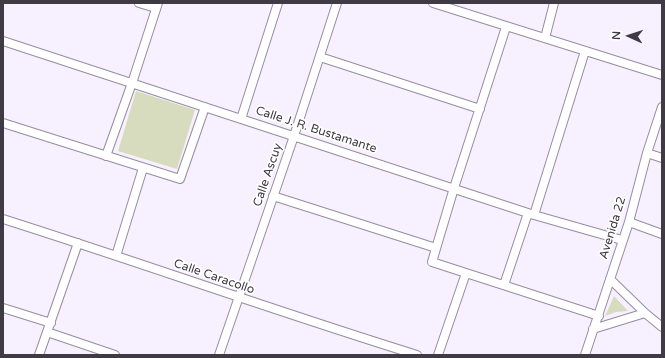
<!DOCTYPE html>
<html>
<head>
<meta charset="utf-8">
<style>
  body { margin:0 }
  #map { position:relative; width:665px; height:358px; overflow:hidden; background:#f7f0fe; font-family:"Varela Round",sans-serif }
  canvas { display:block }
  .frame { position:absolute; inset:0; border:4px solid #3f3a43; pointer-events:none }
  .north { position:absolute; left:609px; top:16px; width:40px; height:40px; -webkit-text-stroke:3px #fff; paint-order:stroke; rotate:273deg; font-size:11px; font-weight:700; line-height:16px; text-align:center; color:#3f3a43 }
  .north::after { content:''; display:block; margin:auto; width:14px; height:18px; background:#3f3a43; clip-path:polygon(50% 0,100% 100%,50% 72%,0 100%) }
</style>
</head>
<body>
<div id="map">
<canvas width="665" height="358"></canvas>
<div class="frame"></div>
<div class="north">N</div>
</div>
<script>
const context = document.querySelector('canvas').getContext('2d');
context.lineJoin = 'round';
function fillPath(path, color) {
  context.fillStyle = color;
  context.fill(path, 'evenodd');
}
function trace(path, color, width, dash) {
  context.strokeStyle = color;
  context.lineWidth = width;
  context.lineCap = dash ? 'butt' : 'round';
  context.setLineDash(dash || []);
  context.stroke(path);
}
function write(font, color, halo, rows, align = 'center') {
  context.font = font + ' "Varela Round",sans-serif';
  context.lineWidth = 3.5;
  context.setLineDash([]);
  context.textBaseline = 'middle';
  context.strokeStyle = halo;
  context.fillStyle = color;
  for (const [text, x, y, turn = 0] of rows) {
    context.save();
    context.translate(x, y);
    context.rotate((+turn || 0) * Math.PI / 180);
    context.textAlign = isNaN(turn) ? turn : align;
    if (halo) context.strokeText(text, 0, 0);
    context.fillText(text, 0, 0);
    context.restore();
  }
}
const green = new Path2D(`
  M136 91 195 110 177 169 118 151Z
  M614 296 628 311 616 312 605 316Z`);
const street = new Path2D(`
  M139 3 156 8
  M433 3 662 75
  M506 27 454 188 432 262 599 316
  M545 38 554 3
  M3 41 534 215 622 240
  M320 57 480 109
  M241 119 278 3
  M3 123 180 179 205 107
  M647 153 662 158
  M106 156 132 83 158 3
  M273 196 436 248
  M534 215 585 51
  M3 219C142 263 278 312 417 355
  M629 222 662 234
  M116 256 143 168
  M610 279 645 313 662 327
  M504 285 528 213
  M3 308 51 323
  M593 329 645 313
  M47 332 115 355
  M39 355 78 243
  M219 355 294 136 337 3
  M438 355 466 273
  M585 355 629 222 647 153 662 107`);
const streetNames = [
  ["Calle J. R. Bustamante",316,130,18],
  ["Calle Ascuy",268,175,-71],
  ["Avenida 22",613,228,-73],
  ["Calle Caracollo",214,277,19]
];
fillPath(green, '#d8dcbf');
trace(street, '#978ca2', 10);
trace(street, '#fff', 8);
write('12px', '#3f3a43', '#fff', streetNames);
</script>
</body>
</html>
